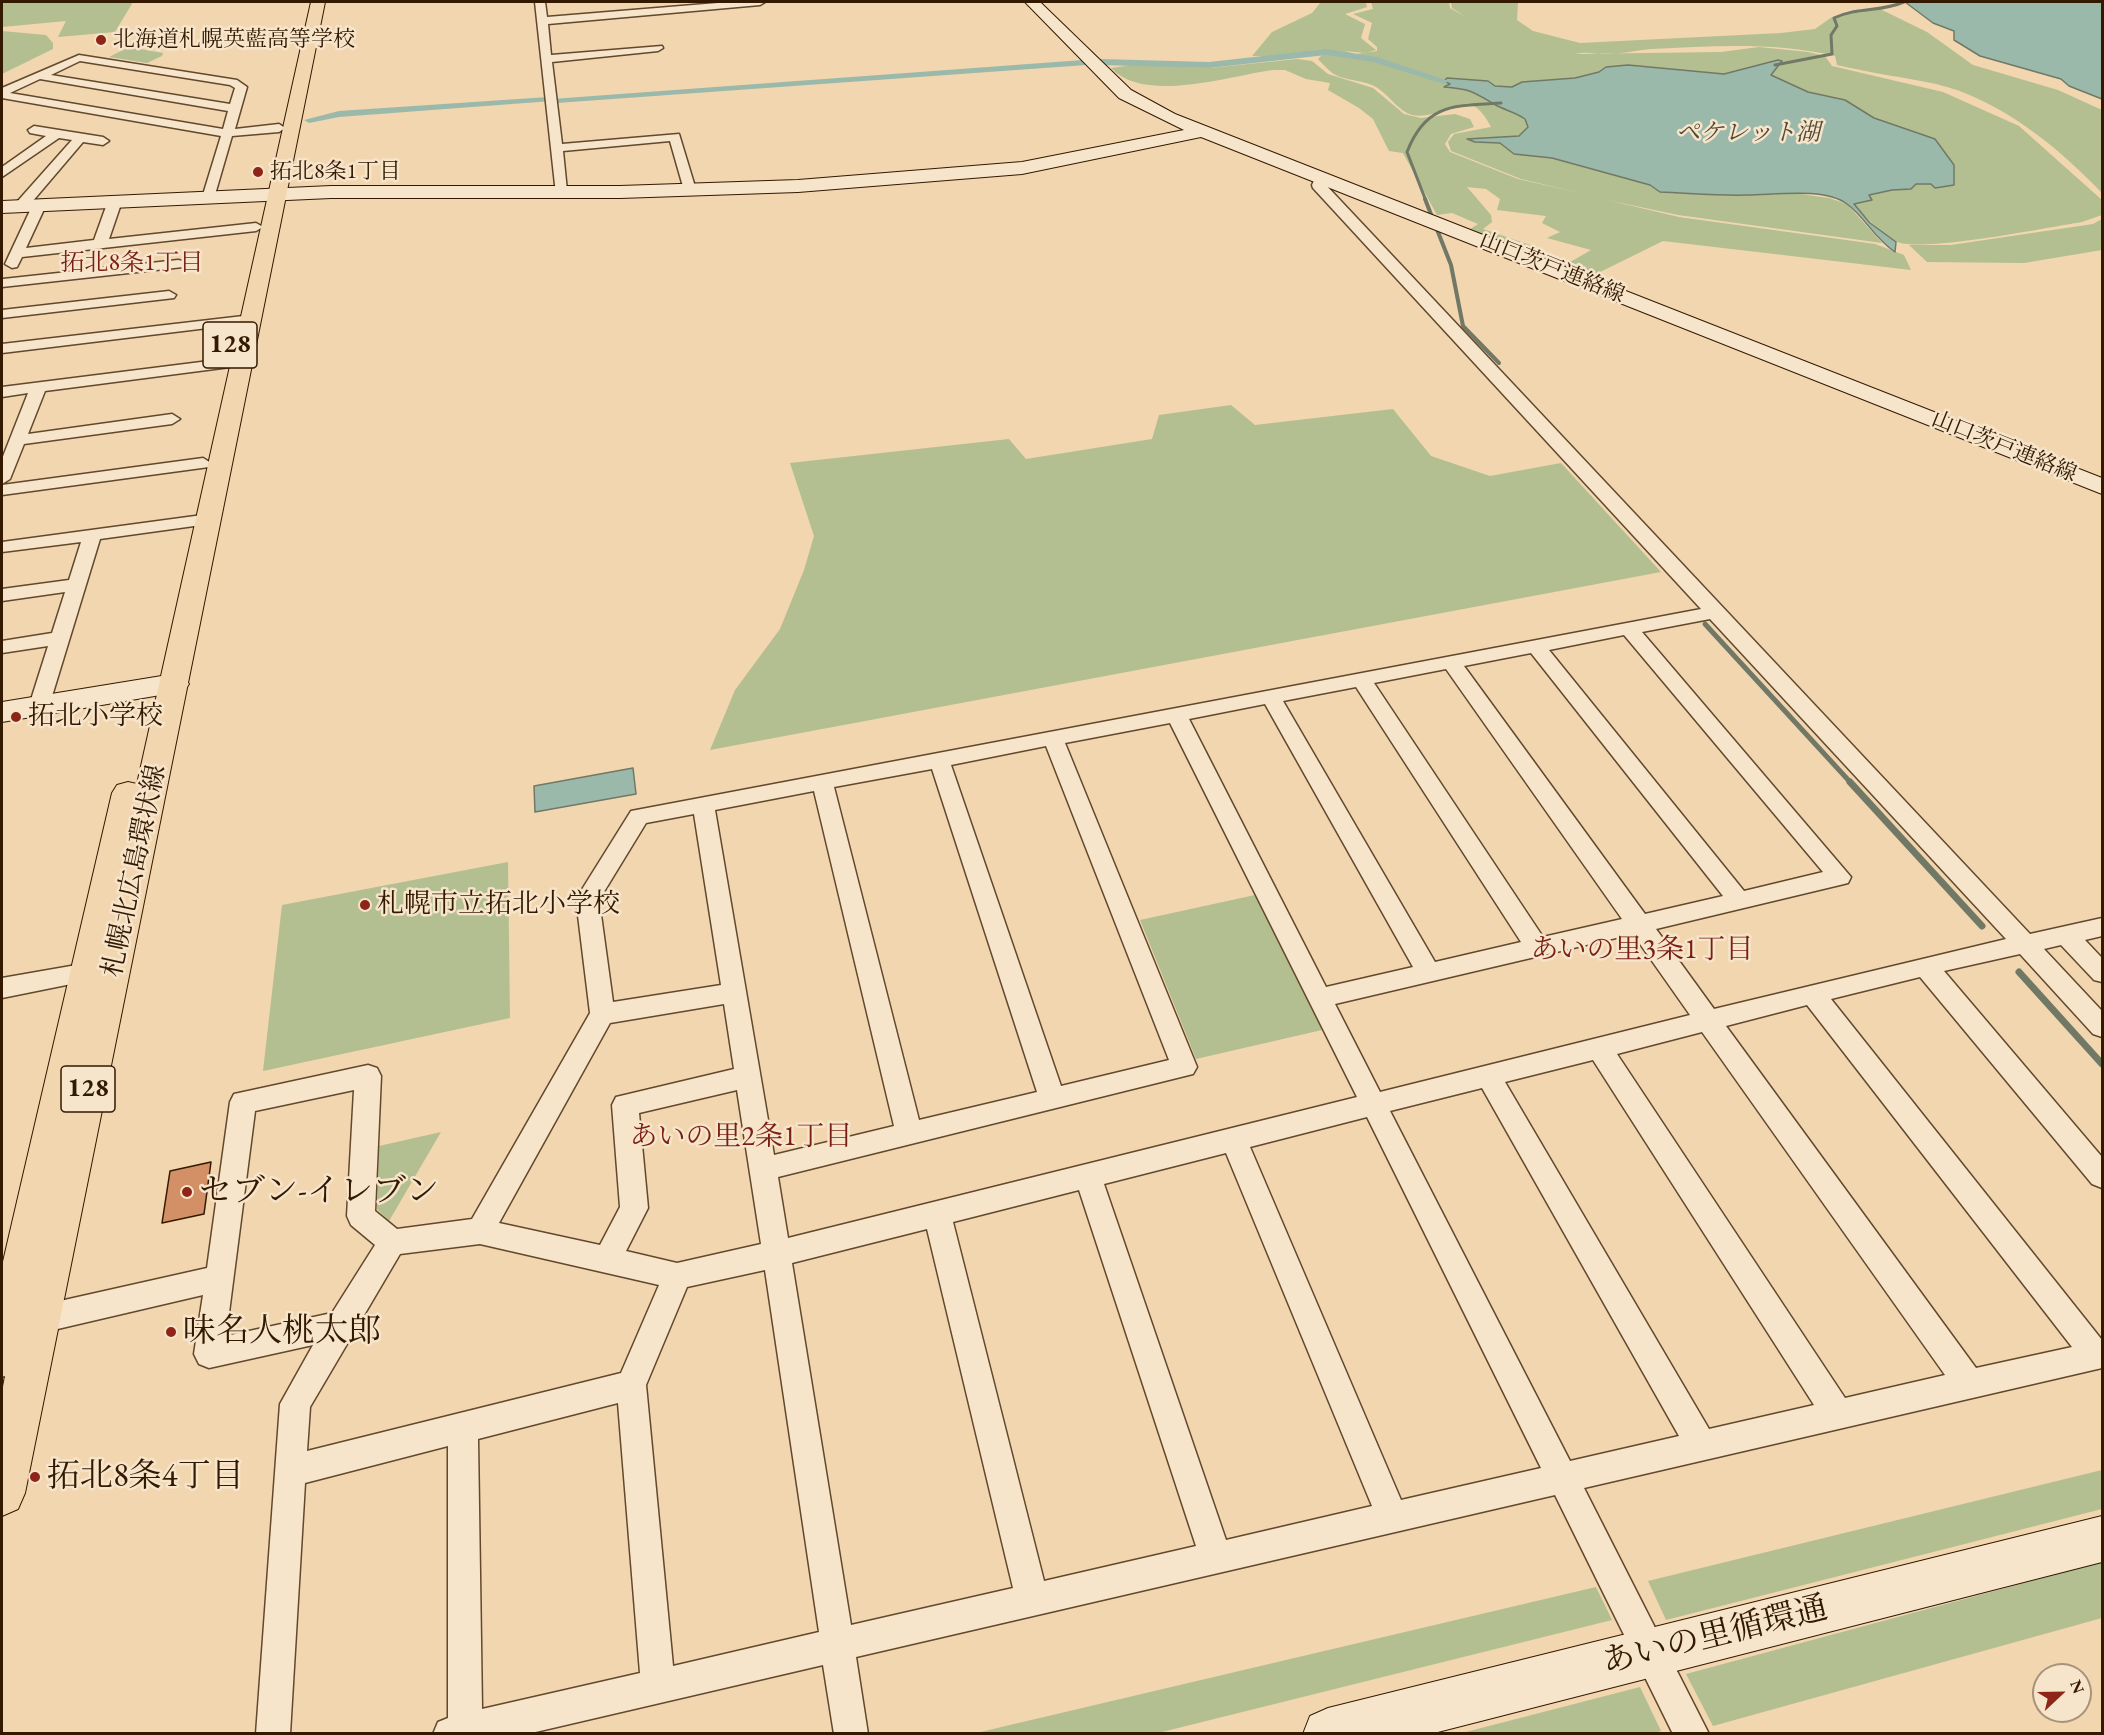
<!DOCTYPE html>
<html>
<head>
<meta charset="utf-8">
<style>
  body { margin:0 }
  #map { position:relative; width:2104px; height:1735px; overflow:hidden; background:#f1d6af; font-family:"EB Garamond",serif }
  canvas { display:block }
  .frame { position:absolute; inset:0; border:3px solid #331900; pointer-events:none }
  .north { position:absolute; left:2032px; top:1663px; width:60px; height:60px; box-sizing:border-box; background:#f6e4cb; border:2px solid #a8937a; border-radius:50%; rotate:68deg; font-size:16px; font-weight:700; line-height:24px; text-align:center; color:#331900 }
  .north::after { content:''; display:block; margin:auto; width:21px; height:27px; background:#8f2418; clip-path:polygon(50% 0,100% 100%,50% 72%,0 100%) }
</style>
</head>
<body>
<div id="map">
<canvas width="2104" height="1735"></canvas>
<div class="frame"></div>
<div class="north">N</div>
</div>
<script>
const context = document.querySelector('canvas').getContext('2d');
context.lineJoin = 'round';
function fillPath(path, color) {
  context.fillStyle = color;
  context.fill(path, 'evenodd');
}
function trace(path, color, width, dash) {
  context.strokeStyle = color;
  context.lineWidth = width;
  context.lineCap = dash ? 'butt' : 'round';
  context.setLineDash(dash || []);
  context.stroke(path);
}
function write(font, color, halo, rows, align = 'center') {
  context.font = font + ' "EB Garamond","Noto Serif JP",serif';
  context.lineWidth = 5;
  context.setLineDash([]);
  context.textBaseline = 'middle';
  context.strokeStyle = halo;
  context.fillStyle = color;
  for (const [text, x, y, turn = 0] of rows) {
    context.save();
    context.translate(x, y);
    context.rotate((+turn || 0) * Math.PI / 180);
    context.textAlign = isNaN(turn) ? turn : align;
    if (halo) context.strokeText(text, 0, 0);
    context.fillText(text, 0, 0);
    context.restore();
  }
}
const green = new Path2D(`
  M2 2H133L115 32 58 37 66 21 2 27Z
  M1321 2H1366L1367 7 1345 14 1365 24 1361 38 1376 50 1365 53 1344 51 1356 54 1377 51V47L1368 39 1372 23 1353 14 1373 9 1371 2H1449L1450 8 1466 17 1452 8 1451 2H1518L1517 20 1533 31 1580 43 1781 33 1815 29 1832 17 1854 10 1878 8 1927 32 1973 65 2058 90 2102 110V193C2058 147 2000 99 1936 84 1903 77 1870 73 1837 65L1835 56C1775 42 1713 46 1652 49 1637 50 1622 54 1607 54 1595 54 1587 51 1575 54L1721 52 1759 47 1808 52 1825 56 1832 66 1943 92 2019 126 2102 200V215L2082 222C2049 227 1918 254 1895 241 1879 232 1866 217 1854 204L1872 199 1868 195 1892 190 1911 189 1916 184H1931L1953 165 1935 139 1874 118 1845 100 1808 92 1770 74 1781 61 1724 74 1628 65 1606 67 1599 72 1575 78 1522 82 1512 87 1494 86 1488 81 1447 78 1449 87 1480 93 1494 104 1525 119 1528 127 1519 136 1469 140 1500 143 1514 154 1552 158 1650 185 1660 192 1747 195 1793 193 1829 198 1847 204 1882 243 1678 215 1607 200 1679 217 1875 244 1904 255 1911 270 1663 241 1592 276 1540 258 1550 255 1572 261 1591 250 1547 238 1560 232 1542 223 1546 216 1497 210 1500 199 1486 189 1467 187 1491 215 1492 222 1483 229 1539 248C1525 259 1483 238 1467 231L1478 224 1452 213 1437 215 1403 153 1389 151 1373 119 1359 108 1328 90 1330 83 1306 79 1285 70H1273C1228 76 1145 104 1111 68L1132 65 1210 68 1297 59 1312 61 1328 74 1373 88 1404 114 1421 118 1455 114 1470 119 1474 127 1451 134 1445 144 1450 152 1518 179 1580 193 1521 179 1451 151 1448 142 1454 134 1491 127C1467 79 1445 122 1412 115 1400 112 1389 96 1379 89 1366 79 1344 82 1331 72 1326 68 1322 63 1318 59L1325 52 1285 56H1252L1272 32 1312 13Z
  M2 31 46 35 53 43V49L2 74Z
  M129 47 163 53 162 56 147 63 109 57Z
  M2102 219V250L2024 263 1927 262 1909 245H1951L2093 224Z
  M1231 405 1255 425 1393 409 1431 456 1490 476 1561 463 1661 572 710 750 735 690 780 629 804 570 814 536 790 463 1009 439 1026 459 1152 439 1159 415Z
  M508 862 510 1018 263 1071 282 905Z
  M1255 895 1322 1030 1196 1059 1140 920Z
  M441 1132 389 1221 377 1209 379 1146Z
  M2102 1470V1509L1666 1620 1648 1581Z
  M2102 1562V1618L1713 1726 1686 1674Z
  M1596 1587 1612 1620 1158 1733H976Z
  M1640 1687 1661 1731 1651 1734 1462 1733Z`);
const water = new Path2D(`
  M1905 2H2102V99L2069 86 2061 79 1980 56 1954 40V31L1933 23Z
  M1778 60 1782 61 1771 75 1808 92 1845 100 1874 118 1935 139 1954 165V185L1935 188 1931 184H1916L1911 189 1892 190 1869 195 1872 200 1854 204 1870 223 1896 242 1895 252C1874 238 1864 216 1847 204 1824 187 1774 195 1747 195 1718 196 1689 193 1660 192L1650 185 1552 158 1514 154 1500 143 1475 142 1467 139 1519 136 1528 127 1525 119C1515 112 1504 110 1494 104 1472 91 1470 89 1444 87L1450 84 1444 81 1447 78 1488 81 1495 86 1512 87 1522 82 1575 78 1599 72 1606 67 1628 65 1724 74Z
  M633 768 636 794 535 812 534 786Z`);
const streamFar3 = new Path2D(`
  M1775 65 1832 54 1831 35 1837 26 1834 18C1857 7 1881 12 1904 2
  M1426 201 1407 152C1426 103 1454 106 1501 103`);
const streamFar2 = new Path2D(`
  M1425 199 1451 265 1463 326 1499 363`);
const streamFar1 = new Path2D(`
  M1705 624 1851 783`);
const stream = new Path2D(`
  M1850 782 1982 926
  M2019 972 2102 1064`);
const canal = new Path2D(`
  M1326 49 1377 57 1449 81 1444 84 1373 62 1326 55 1209 68 1101 65 1096 62 1101 59 1209 62Z
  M1083 60 1088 63 1086 65 557 103 552 101 339 117 309 123 304 120 339 111 548 97 552 99Z`);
const building = new Path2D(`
  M211 1162 204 1214 162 1223 170 1171Z`);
const street = new Path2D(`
  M535 2H545L547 17 730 2H765L760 5 548 24 551 55 662 46 663 48 658 51 552 62 562 144 679 134 696 190 695 193 690 194 684 190 670 141 563 151 567 191 561 195 556 194Z
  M79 55 237 80 247 87 235 129 279 124 285 128 279 132 232 136 214 198 213 201H203L202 198 221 136 2 98V88ZM80 61 230 85 235 88 230 104 51 75ZM40 79 228 111 223 129 10 93Z
  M34 126 103 137 109 141 103 145 83 142 26 209 21 210 14 206 16 203 72 140 59 138 2 177V167L46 136 30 133 28 130Z
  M1321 173 1327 177 1325 184 2030 934 2102 918V936L2085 940 2102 958V982L2094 980 2061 945 2044 949 2102 1011V1037L2093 1034 2020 954 1944 971 2102 1157V1188L2092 1184 1920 977 1831 999 2102 1340V1368L1584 1488 1709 1734H1673L1555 1495 856 1657 868 1734H834L823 1665 527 1734H433L438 1722 448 1718V1446L305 1483 290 1734H256L280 1404 313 1345 209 1368 199 1364 194 1354 203 1295 2 1342V1314L207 1268 230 1102 234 1094 368 1065 377 1068 381 1076 375 1211 397 1229 472 1219 590 1013 576 899 631 811 1701 609 1313 188 1312 185 1317 174ZM1710 619 2006 939 1714 1009 1656 929 1840 885 1848 883 1851 877 1642 632ZM1624 635 1823 872 1744 891 1549 650ZM1531 653 1723 896 1645 914 1464 666ZM1446 669 1622 919 1543 937 1374 683ZM1356 687 1521 942 1435 962 1283 701ZM1265 704 1413 967 1326 987 1189 719ZM1170 723 1357 1097 788 1238 778 1177 1193 1074 1197 1067 1065 743ZM1046 746 1169 1060 1061 1086 951 765ZM932 769 1037 1092 919 1120 834 787ZM814 791 894 1126 774 1155 715 810ZM694 814 721 985 613 1002 599 900 646 823ZM1633 934 1690 1015 1380 1092 1335 1004ZM724 1004 734 1069 616 1097 612 1105 620 1207 600 1245 499 1223 610 1023ZM1807 1005 2072 1347 1976 1368 1726 1026ZM1702 1032 1945 1375 1845 1398 1617 1054ZM1593 1060 1814 1405 1709 1429 1505 1082ZM1482 1088 1679 1436 1570 1461 1390 1111ZM354 1090 347 1216 351 1225 375 1245 332 1313 226 1336 255 1111ZM737 1090 761 1244 677 1263 626 1251 648 1208 639 1113ZM1367 1117 1541 1468 1401 1500 1250 1147ZM1226 1153 1372 1506 1226 1540 1104 1184ZM1079 1190 1196 1546 1044 1581 953 1222ZM927 1229 1013 1588 851 1625 792 1263ZM480 1244 659 1285 621 1373 307 1451 310 1407 400 1254ZM765 1270 819 1632 673 1666 646 1385 687 1287ZM618 1403 640 1673 482 1709 478 1439Z
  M115 197 122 201 109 239 256 223 263 227 256 231 22 257 17 267 12 268 5 264 34 202H44L46 205 26 248 94 240 108 201Z
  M178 260 183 261V267L2 287 3 279Z
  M169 291 176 295 174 298 2 318V310Z
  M252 315 259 319 257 322 2 353V344Z
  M225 359 230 361 233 364 230 367 45 391 28 434 172 414 180 419 172 424 24 444 10 479 2 484V459L28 393 2 397V387Z
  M203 458 211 463 209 467 2 495V485Z
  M210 514 216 515 219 519 216 523 100 539 49 706 46 711H32L29 706 48 646 2 653V641L52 633 65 592 2 601V589L69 580 81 542 2 552V542Z
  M88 963 96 965 100 972 96 979 2 998V978Z`);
const secondary = new Path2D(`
  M1025 2H1040L1131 90 1175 114 2102 478V494L1201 137 1022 174 798 192 620 198H331L2 213V201L331 186H620L798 180 1022 162 1184 130 1119 98Z
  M174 674 184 677 189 684 184 691 2 722V702Z
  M2102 1516V1562L1430 1734H1303L1310 1716 1328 1708Z`);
const primary = new Path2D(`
  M311 2H325L25 1493 18 1509 2 1516V1392L5 1376 2 1377V1266L112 793 117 785 128 782 137 784Z`);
const markers = [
  [101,40,6,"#8f2418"],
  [258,172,6,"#8f2418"],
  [16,717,6,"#8f2418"],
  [365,905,6,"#8f2418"],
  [187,1192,6,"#8f2418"],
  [171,1332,6,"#8f2418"],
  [35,1477,6,"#8f2418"]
];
const farPoinames = [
  ["北海道札幌英藍高等学校",113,40],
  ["拓北8条1丁目",270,172]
];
const farStreetnames = [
  ["山口茨戸連絡線",1552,268,22],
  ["山口茨戸連絡線",2004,447,22]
];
const farWaternames = [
  ["ペケレット湖",1748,133]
];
const farNeighbourhoodnames = [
  ["拓北8条1丁目",132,263]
];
const shields = [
  [230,345,54],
  [88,1089,54]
];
const shieldNames = [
  ["128",230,345],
  ["128",88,1089]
];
const poiNames = [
  ["拓北小学校",28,717],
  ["札幌市立拓北小学校",377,905]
];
const streetNames = [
  ["札幌北広島環状線",135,871,-78]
];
const neighbourhoodNames = [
  ["あいの里3条1丁目",1642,950],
  ["あいの里2条1丁目",741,1137]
];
const nearPoinames = [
  ["セブン-イレブン",199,1192],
  ["味名人桃太郎",183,1332],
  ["拓北8条4丁目",47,1477]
];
const nearStreetnames = [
  ["あいの里循環通",1715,1636,-14]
];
fillPath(green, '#b3bf90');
fillPath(water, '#9bb9aa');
trace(water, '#717966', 1.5);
trace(streamFar3, '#717966', 3);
trace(streamFar2, '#717966', 4);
trace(streamFar1, '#717966', 5);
trace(stream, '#717966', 7);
fillPath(canal, '#9bb9aa');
fillPath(building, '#d38f66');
trace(building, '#331900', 1.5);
trace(street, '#62482c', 3);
trace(secondary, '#331900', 2);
trace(primary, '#331900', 2);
fillPath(street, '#f6e4cb');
fillPath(secondary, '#f6e4cb');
fillPath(primary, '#f1d6af');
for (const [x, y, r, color] of markers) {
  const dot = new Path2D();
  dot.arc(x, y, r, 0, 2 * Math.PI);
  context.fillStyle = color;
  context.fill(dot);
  trace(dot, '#f6e4cb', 2);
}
write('22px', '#331900', '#f6e4cb', farPoinames, 'left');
write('22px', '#331900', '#f6e4cb', farStreetnames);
write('italic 24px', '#524933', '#f6e4cb', farWaternames);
write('24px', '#7a1f14', '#f6e4cb', farNeighbourhoodnames);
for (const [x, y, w] of shields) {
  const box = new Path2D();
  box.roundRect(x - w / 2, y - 23, w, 46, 4.5);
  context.fillStyle = '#f6e4cb';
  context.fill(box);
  trace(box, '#331900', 1.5);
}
write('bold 26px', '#331900', null, shieldNames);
write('27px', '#331900', '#f6e4cb', poiNames, 'left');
write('27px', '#331900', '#f6e4cb', streetNames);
write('28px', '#7a1f14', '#f6e4cb', neighbourhoodNames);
write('33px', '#331900', '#f6e4cb', nearPoinames, 'left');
write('33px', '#331900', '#f6e4cb', nearStreetnames);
</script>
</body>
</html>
